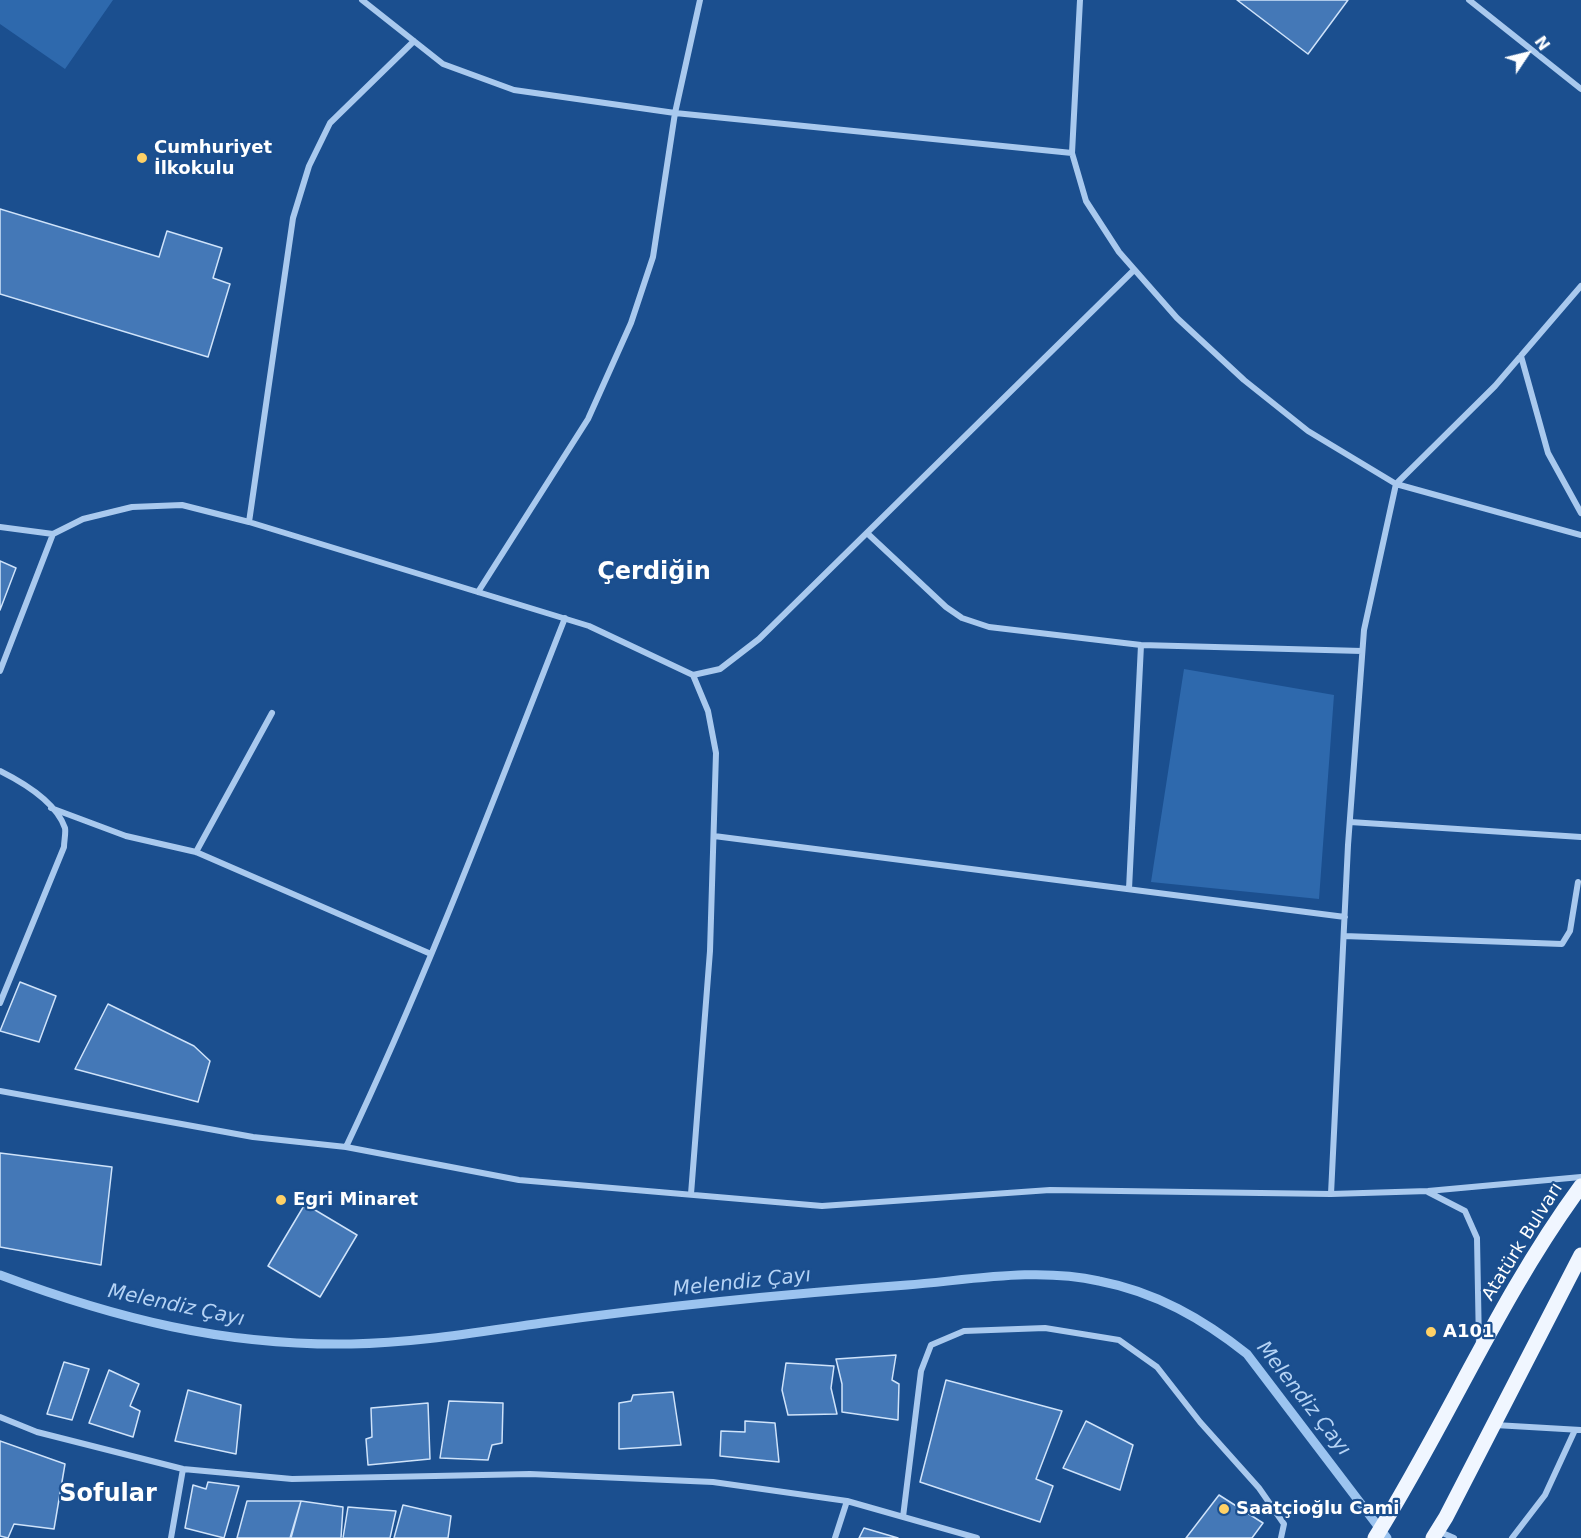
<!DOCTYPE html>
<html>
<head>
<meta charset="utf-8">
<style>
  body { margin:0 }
  #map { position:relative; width:1581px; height:1538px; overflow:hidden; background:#1b4f8f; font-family:"DejaVu Sans",sans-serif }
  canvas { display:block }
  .north { position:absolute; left:1497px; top:24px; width:60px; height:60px; -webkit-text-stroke:4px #1b4f8f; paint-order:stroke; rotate:55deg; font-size:16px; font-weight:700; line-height:24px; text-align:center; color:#fff }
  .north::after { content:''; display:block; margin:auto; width:21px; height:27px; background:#fff; clip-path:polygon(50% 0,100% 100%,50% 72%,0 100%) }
</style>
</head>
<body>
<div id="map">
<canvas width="1581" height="1538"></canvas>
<div class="north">N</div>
</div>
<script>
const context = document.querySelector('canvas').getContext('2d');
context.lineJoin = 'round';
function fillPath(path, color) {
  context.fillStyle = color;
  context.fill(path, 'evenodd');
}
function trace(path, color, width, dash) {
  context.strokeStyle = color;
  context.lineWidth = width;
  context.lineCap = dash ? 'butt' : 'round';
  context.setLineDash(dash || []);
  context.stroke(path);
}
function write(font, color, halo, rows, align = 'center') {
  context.font = font + ' "DejaVu Sans",sans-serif';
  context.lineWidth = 4.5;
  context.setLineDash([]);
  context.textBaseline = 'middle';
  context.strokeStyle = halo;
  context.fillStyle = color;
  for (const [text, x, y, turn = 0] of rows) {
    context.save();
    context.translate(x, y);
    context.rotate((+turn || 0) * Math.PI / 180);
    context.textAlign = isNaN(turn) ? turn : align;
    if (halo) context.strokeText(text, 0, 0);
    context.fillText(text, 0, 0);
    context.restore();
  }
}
const green = new Path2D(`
  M0 0H113L65 69 0 24Z
  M1184 669 1334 695 1319 899 1151 882Z`);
const stream = new Path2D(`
  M0 1275C117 1319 225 1346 351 1344 416 1343 478 1332 542 1323 663 1306 786 1294 907 1285 970 1280 1037 1267 1099 1281 1156 1292 1203 1319 1247 1354L1387 1538`);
const building = new Path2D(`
  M1237 0H1348L1308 54Z
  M0 209 159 257 167 231 222 248 213 278 230 284 208 357 0 294Z
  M0 561 16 568 0 610Z
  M20 982 56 996 39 1042 0 1031Z
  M108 1004 194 1046 210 1061 198 1102 75 1069Z
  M0 1153 112 1167 101 1265 0 1247Z
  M305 1204 357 1235 320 1297 268 1266Z
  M896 1355 892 1380 899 1384 898 1420 842 1412V1384L836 1359Z
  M64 1362 89 1369 72 1420 47 1414Z
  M786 1363 834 1366 831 1388 837 1414 788 1415 782 1390Z
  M109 1370 139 1384 130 1406 140 1411 133 1437 89 1423Z
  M946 1380 1062 1411 1036 1479 1053 1486 1040 1522 920 1482Z
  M188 1390 241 1405 236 1454 175 1441Z
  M673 1392 681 1445 619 1449V1403L631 1401 633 1395Z
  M449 1401 503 1403 502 1443 492 1445 488 1460 440 1458Z
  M428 1403 430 1459 368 1465 366 1439 372 1437 371 1408Z
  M745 1421 775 1423 779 1462 720 1456 721 1431 745 1432Z
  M1086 1421 1133 1445 1120 1490 1063 1468Z
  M0 1441 65 1464 54 1529 14 1524 8 1538 0 1536Z
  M208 1482 239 1486 224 1538 185 1528 193 1485 206 1489Z
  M1219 1495 1263 1523 1252 1538H1186Z
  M247 1501H301L291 1538H237Z
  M301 1501 343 1507 341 1538H290Z
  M403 1505 451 1516 448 1538H394Z
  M348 1507 396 1511 390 1538H343Z
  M864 1528 898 1538H859Z`);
const minor = new Path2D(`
  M362 0 443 64 514 90 675 113 1072 153 1080 0
  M1469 0 1581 89
  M1072 153 1086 201 1119 252 1177 318 1244 380 1308 431 1396 484 1581 535
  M1521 356 1548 453 1581 513
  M249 522 293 218 309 166 330 123 414 41
  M0 527 53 534 83 519 132 507 182 505 249 522 589 626 693 675 720 669 759 639 1134 270
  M867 533 946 607 962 618 989 627 1141 645 1362 651
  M478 592 588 419 631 323 653 257 675 113 700 0
  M0 671 53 534
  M0 771C22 782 56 802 65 828 66 833 64 841 64 847L0 1003
  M51 808 126 836 196 852 431 954
  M1350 822 1581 837
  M714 836 1345 917
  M196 852 272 713
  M1129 889 1141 645
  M1344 936 1562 944 1570 931 1578 882
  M0 1091 253 1137 346 1147 519 1180 822 1206 1050 1190 1331 1194 1428 1191 1581 1177
  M346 1147C428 974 495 796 565 618
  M1428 1192 1465 1211 1477 1238 1479 1346
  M691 1194 710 951 716 753 708 711 693 675
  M1331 1194 1348 845 1364 630 1396 484 1495 386 1581 286
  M0 1417 37 1432 183 1469 292 1479 530 1474 713 1482 847 1501 977 1538
  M1495 1425 1581 1430
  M903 1517 921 1371 931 1345 964 1331 1045 1328 1119 1340 1157 1367 1200 1422 1259 1488 1284 1524 1281 1538
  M1438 1531 1454 1538
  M171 1538 183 1469
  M835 1538 847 1501
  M1512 1538 1545 1495 1575 1430`);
const primary = new Path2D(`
  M1375 1538C1447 1423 1500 1296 1581 1186
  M1433 1538 1446 1517 1581 1255`);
const markers = [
  [142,158,6,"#ffd166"],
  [281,1200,6,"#ffd166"],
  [1431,1332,6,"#ffd166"],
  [1224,1509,6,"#ffd166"]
];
const poiNames = [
  ["Cumhuriyet",154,148],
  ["İlkokulu",154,169],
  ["Egri Minaret",293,1200],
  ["A101",1443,1332],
  ["Saatçioğlu Cami",1236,1509]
];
const streetNames = [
  ["Atatürk Bulvarı",1523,1242,-58]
];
const waterNames = [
  ["Melendiz Çayı",742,1283,-6],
  ["Melendiz Çayı",176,1306,12],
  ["Melendiz Çayı",1303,1399,52]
];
const districtNames = [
  ["Çerdiğin",654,573],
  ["Sofular",108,1495]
];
fillPath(green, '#2e69ad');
trace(stream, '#9cc4f0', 9);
fillPath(building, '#4478b7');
trace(building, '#cfe3fa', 1.5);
trace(minor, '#a9c9ee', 6);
trace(primary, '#f0f6ff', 15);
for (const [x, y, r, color] of markers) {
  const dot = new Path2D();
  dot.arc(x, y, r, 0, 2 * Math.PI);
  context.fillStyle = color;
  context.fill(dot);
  trace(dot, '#1b4f8f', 2);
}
write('bold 18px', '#fff', '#1b4f8f', poiNames, 'left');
write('18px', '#fff', '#1b4f8f', streetNames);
write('italic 20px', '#b5d3f5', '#1b4f8f', waterNames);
write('bold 24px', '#fff', '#1b4f8f', districtNames);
</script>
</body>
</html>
